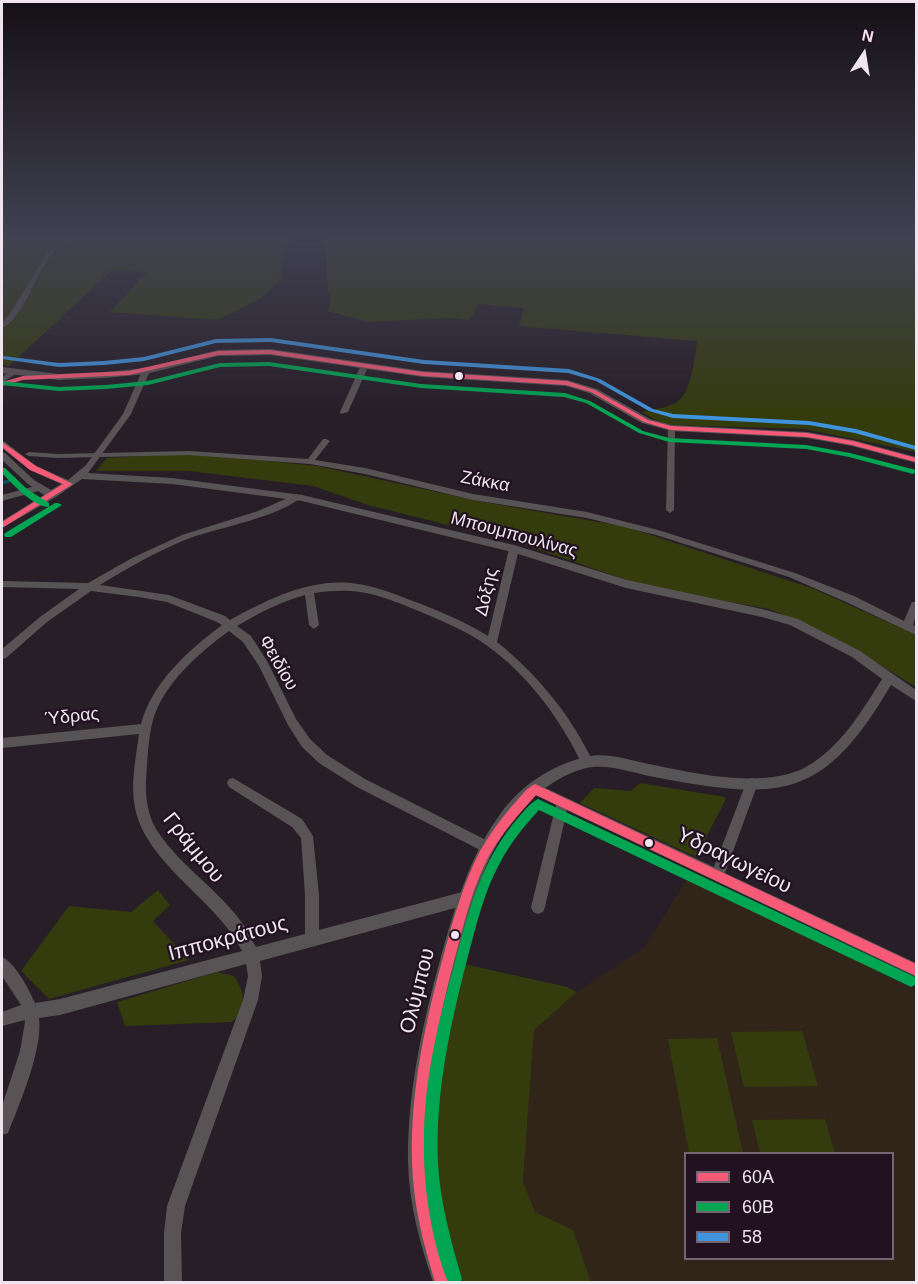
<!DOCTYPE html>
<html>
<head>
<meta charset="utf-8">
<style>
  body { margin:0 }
  #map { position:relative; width:918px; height:1284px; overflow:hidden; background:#271e27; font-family:Helvetica,sans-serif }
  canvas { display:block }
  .frame { position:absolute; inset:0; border:3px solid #f0e4ef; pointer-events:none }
  .legend { position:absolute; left:684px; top:1152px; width:210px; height:108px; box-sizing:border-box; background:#211121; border:2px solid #746573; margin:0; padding:8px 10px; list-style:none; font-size:18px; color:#f0e4ef }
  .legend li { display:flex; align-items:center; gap:12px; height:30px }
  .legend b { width:30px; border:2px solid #746573 }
  .north { position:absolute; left:834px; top:24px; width:60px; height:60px; -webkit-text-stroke:4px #211121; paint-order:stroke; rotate:12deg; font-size:16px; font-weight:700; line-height:24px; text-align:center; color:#f0e4ef }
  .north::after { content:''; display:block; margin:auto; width:21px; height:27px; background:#f0e4ef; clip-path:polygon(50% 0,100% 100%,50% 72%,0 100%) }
</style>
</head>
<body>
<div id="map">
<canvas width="918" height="1284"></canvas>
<div class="frame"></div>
<ul class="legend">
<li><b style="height:8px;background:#f75a77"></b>60Α</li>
<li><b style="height:8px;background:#00a651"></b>60Β</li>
<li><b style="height:8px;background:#4094de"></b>58</li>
</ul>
<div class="north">N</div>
</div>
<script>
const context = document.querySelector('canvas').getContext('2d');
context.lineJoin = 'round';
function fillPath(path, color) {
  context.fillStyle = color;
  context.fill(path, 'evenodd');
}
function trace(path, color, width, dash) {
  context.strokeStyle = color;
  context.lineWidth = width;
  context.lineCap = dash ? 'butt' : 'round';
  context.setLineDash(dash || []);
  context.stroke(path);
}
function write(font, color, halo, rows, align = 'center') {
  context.font = font + ' Helvetica,sans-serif';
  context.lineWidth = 4.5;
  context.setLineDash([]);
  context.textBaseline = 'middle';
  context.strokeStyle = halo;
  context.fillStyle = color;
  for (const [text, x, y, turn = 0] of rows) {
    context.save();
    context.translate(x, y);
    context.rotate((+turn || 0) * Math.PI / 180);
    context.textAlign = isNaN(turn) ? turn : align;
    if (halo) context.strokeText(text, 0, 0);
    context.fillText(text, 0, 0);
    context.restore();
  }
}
const education = new Path2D(`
  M688 877 916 990V1282H570H590L573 1231 535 1212 523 1182 534 1030 577 992 645 947ZM686 1154H892V1258H686Z`);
const green = new Path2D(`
  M2 236H292L285 246 282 277 262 298 218 320 110 312 147 272 112 270 9 366 2 364Z
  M326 236H916V452L805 429 675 425 662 423 641 412C653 409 666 409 677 402 691 394 695 356 697 341L519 326 524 308 479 304 469 320 448 318 368 322 328 311 331 300 328 292Z
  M190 453 317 466 483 502 627 527 814 589 916 635V687L849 646 811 626 769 609 650 588 519 543 368 505 313 486 189 471H96L107 458Z
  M640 783 725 797 726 799 696 857 580 803 594 788 631 791Z
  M158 890 170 905 153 921 189 960 49 999 21 971 69 906 131 912Z
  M450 961 567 987 577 992 534 1030 523 1182 535 1212 573 1230 591 1282H451L435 1227 424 1180 422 1115Z
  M217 972 234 976C245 990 247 1010 232 1022L125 1026 117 1002Z
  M802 1031 818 1086 744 1087 731 1032Z
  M717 1038 743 1153H689L668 1039Z
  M825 1119 835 1153H760L752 1120Z`);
const stream = new Path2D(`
  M2 483 9 481`);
const minor = new Path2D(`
  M68 236H75C68 242 58 247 52 254 36 272 23 319 2 328V323L9 315 48 252Z
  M361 365 368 367 348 412 341 414 340 412Z
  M668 426H671L675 428 674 510 670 513 666 510Z
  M323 439H326L330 441 315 460 365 468 473 494 587 512 658 530 795 573 854 596 904 621 912 602H916V616L913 625 916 627V635L846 602 789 577 656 535 587 518 473 500 365 474 310 464 189 455 57 458 29 456 25 454 29 452 57 454 189 451 308 459Z
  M39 485 42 486V490L2 501V495Z
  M297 494 301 497C282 516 218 528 190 538 159 550 129 567 100 585L169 595 225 616 230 620C266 600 308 579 351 583 375 585 399 596 421 604 444 613 467 623 488 636L509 549 511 547H517L519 549 497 642C537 674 571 715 593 762L591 766 587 767 583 766C561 720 528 674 486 645 465 630 440 620 416 610 376 594 358 587 314 593L319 625 314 629 309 625 305 595C280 602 259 613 237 626L251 636 267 661 296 719 310 739 327 755 365 779 492 843 494 847 492 851 487 853 482 851 357 787 319 763 302 747 288 725 259 666 243 642 229 631C199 653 164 683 153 720 149 735 148 751 147 766 145 789 145 812 158 832 182 868 221 891 245 927 249 933 252 941 256 947L305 934V895L301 838 292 827 229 787 227 783 229 779 233 778 302 819 313 836 319 895V930L466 891 471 893 473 898 471 903 466 905 260 961 262 976 258 1000 185 1206 181 1233 182 1282H164V1233L167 1206 243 1000 248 976 246 964 60 1015 39 1018C43 1049 20 1103 8 1133L2 1135V1106L20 1051 25 1022V1020L2 1026V1012L21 1005 2 976V957C14 961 30 991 35 1003L60 999 242 951C217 900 146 864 135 808 130 784 136 757 139 734L2 748V738L141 724C152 682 189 650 222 625L217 622 167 602 139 597 91 591 47 622 6 658 2 659V649L40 617 79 589 2 587V581L88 583 132 558 182 535 258 511Z
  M752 778 756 779 758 783 725 873 916 963V977L567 810 545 907 543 912 538 914 533 912 531 907 556 805 531 793 529 789 531 785 535 784 539 785 714 867 746 783 748 779Z`);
const tertiary = new Path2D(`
  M143 369 150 371 131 414 88 473 172 478 302 495 514 545 627 580 762 609 798 619 860 651 916 690V701L891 685C824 799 783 801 659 778 637 774 608 763 586 768 556 776 530 797 512 821 482 861 469 912 457 959 440 1026 425 1095 428 1165 430 1206 443 1243 453 1282H433C420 1244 409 1204 408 1163 407 1094 422 1026 440 960 454 910 469 856 501 813 521 785 551 766 585 757 606 751 633 761 654 765 697 774 766 789 806 767 840 748 862 711 882 679L852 657 790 625 762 617 626 588 512 552 302 501 172 484 82 479 56 497 2 528V521L44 495 28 484 2 460V452L5 453 34 480 51 490 61 484 30 470 2 448V441L5 442 36 466 68 480 86 465 123 414Z
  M11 370 18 372 2 383V377Z`);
const secondary = new Path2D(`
  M270 349 423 371 567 380 597 389 650 419 672 425 807 432 853 440 916 457V463L852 446 807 438 671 431 642 423 589 393 566 386 423 377 270 355 218 356 146 374 105 378 59 380 2 373V367L59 374 105 372 146 368 218 350Z`);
const bus1 = new Path2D(`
  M270 350 423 372 567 381 595 390 648 420 671 426 807 433 853 441 916 458V462L852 445 807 437 671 430 644 422 591 392 566 385 423 376 270 354 218 355 129 375 23 380 2 386V382L23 376 129 371 218 351Z
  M2 442 36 466 73 484 2 528V522L63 484 30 470 2 447Z
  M535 784 916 964V976L536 795C519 814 502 833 489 856 474 884 466 916 458 946 439 1016 423 1089 426 1162 428 1203 439 1243 451 1282H435C423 1243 413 1203 412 1162 410 1090 426 1018 445 950 454 916 464 882 480 851 489 835 500 820 512 806 519 799 526 788 535 784Z`);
const bus2 = new Path2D(`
  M269 362 421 384 565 393 590 401 643 431 669 438 806 445 850 453 916 470V472L913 474 849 457 806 449 669 442 639 433 586 403 564 397 421 388 269 366 220 367 148 385 106 389 59 391 2 385V381L59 387 106 385 148 381 220 363Z
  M2 468H5L27 489 49 503V507C34 507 12 484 2 473Z
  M55 503H58L62 505 11 537H5L4 535 5 533Z
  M538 799 915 977V985L911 987 907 985 539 810C525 825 511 842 501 861 484 891 476 926 467 960 450 1026 435 1094 438 1163 440 1202 451 1241 462 1279L460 1282H448C431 1240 423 1185 424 1140 424 1081 438 1022 454 966 468 913 481 860 518 818 524 811 530 803 538 799Z`);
const bus3 = new Path2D(`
  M271 338 424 360 569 369 600 379 653 409 673 414 809 421 856 429 916 446V450L855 433 809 425 673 418 649 411 596 381 568 373 424 364 271 342 216 343 144 361 104 365 59 367 2 359V357L3 356 59 363 104 361 144 357 216 339Z`);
const markers = [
  [459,376,5,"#f0e4ef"],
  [649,843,5,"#f0e4ef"],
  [455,935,5,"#f0e4ef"]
];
const streetNames = [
  ["Ζάκκα",485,482,11],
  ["Μπουμπουλίνας",514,535,15],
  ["Δόξης",487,592,-77],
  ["Φειδίου",278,663,60],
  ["Ύδρας",72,717,-6]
];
const nearStreetnames = [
  ["Γράμμου",193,848,51],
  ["Υδραγωγείου",734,861,26],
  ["Ιπποκράτους",228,939,-15],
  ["Ολύμπου",418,991,-76]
];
fillPath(education, '#31251a');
fillPath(green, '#343b0c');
trace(stream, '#044f5f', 3);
fillPath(minor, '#585354');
fillPath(tertiary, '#585354');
fillPath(secondary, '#5a5455');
fillPath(bus1, '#f75a77');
fillPath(bus2, '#00a651');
fillPath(bus3, '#4094de');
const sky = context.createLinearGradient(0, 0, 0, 416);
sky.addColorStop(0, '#151015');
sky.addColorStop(0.57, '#414152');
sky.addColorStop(1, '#41415200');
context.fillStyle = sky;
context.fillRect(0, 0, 918, 416);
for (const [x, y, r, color] of markers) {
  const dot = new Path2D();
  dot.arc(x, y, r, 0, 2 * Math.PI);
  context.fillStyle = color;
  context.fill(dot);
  trace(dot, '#211121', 2);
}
write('18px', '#f0e4ef', '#211121', streetNames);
write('21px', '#f0e4ef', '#211121', nearStreetnames);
</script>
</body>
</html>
